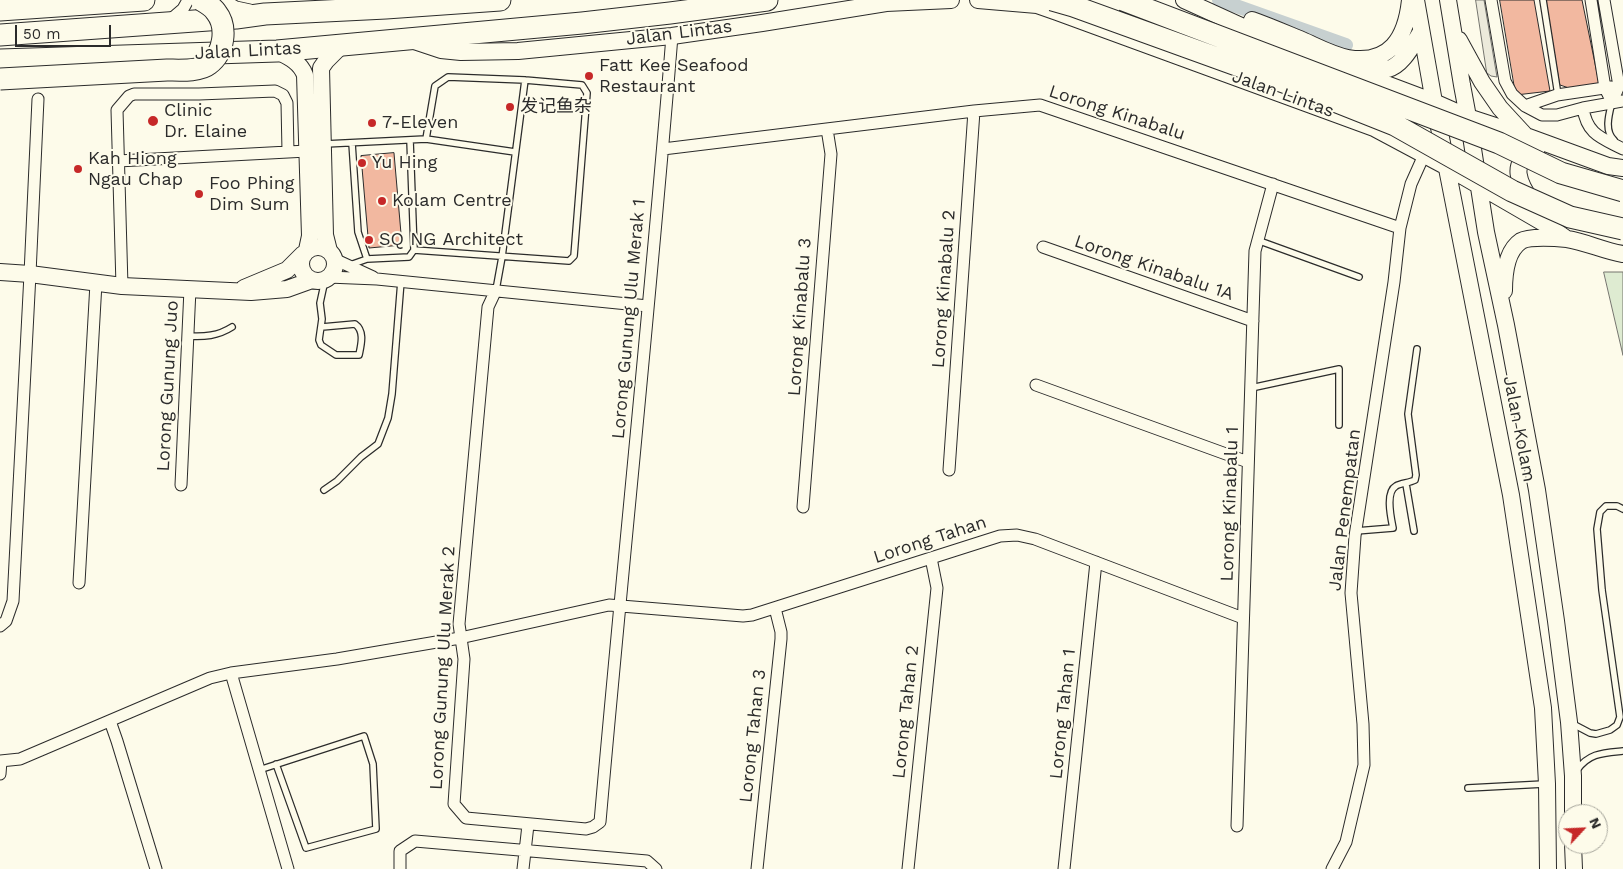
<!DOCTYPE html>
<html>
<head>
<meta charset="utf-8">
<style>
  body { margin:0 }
  #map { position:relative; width:1623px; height:869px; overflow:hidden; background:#fdfbea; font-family:"Work Sans",sans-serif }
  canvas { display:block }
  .north { position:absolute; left:1558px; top:804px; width:50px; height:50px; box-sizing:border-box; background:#fdfbea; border:1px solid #a9a89e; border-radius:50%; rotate:65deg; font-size:14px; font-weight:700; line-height:20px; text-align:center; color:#2b2b2b }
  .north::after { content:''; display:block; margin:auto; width:18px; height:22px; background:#c62828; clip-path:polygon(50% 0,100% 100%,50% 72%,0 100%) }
  .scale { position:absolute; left:15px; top:25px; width:96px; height:22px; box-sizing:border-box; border:2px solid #2b2b2b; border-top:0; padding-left:6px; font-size:15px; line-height:18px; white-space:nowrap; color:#2b2b2b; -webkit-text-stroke:4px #fdfbea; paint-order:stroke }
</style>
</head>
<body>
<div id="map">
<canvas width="1623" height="869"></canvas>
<div class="north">N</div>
<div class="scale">50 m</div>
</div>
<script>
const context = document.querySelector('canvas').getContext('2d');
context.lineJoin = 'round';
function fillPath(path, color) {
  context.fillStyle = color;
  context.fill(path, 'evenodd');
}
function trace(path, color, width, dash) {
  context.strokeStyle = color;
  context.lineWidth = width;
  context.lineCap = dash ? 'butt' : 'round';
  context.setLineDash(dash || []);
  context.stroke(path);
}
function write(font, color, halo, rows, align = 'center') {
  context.font = font + ' "Work Sans","Noto Sans SC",sans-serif';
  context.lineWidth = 4;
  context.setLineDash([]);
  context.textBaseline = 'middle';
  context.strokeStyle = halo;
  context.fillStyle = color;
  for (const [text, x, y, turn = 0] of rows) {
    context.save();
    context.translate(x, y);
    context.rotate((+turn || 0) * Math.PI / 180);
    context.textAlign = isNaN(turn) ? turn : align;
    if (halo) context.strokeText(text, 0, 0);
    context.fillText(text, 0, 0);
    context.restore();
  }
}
const green = new Path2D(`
  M1604 272H1623V355Z`);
const parking = new Path2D(`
  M1476 0H1484L1497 77 1491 76 1487 73Z`);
const canal = new Path2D(`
  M1219 0 1346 45`);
const building = new Path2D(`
  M1500 0H1534L1550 91 1516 95Z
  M1546 0H1582L1599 83 1572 89 1560 85Z
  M394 153 402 245 369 248 361 156Z`);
const lane = new Path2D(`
  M1543 0 1558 95
  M1612 102C1609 114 1604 131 1614 140
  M410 140 414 250
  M352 143 358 232 367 259
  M325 144 426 139 515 152
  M1257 240 1359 277
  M414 250 569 261 574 256 587 93 582 85 525 80 448 77 435 86 426 139
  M350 265 367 259 409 257 414 250
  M496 290 502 257 525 80
  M322 327 355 324C365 331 361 345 359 355H336L321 345 319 340 322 319 320 303 325 280
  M188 336C204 337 218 336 232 327
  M1251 388 1339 369V425
  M1406 484 1414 531
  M324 490 337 481 361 457 378 444 388 418 392 394 401 281
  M1356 531 1393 528C1391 518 1385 492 1396 486 1401 483 1409 483 1415 480L1416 475 1408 414 1417 349
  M1571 723 1590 733 1596 734 1610 730 1617 725 1620 717 1602 590 1597 529 1600 512 1606 506H1617L1623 509
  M259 770 364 736 373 764 376 829 306 848 276 764
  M1577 770C1589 753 1603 753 1623 751
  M1468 788 1544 784`);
const street = new Path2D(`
  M224 0 236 7 250 10
  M1491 0 1505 81 1512 94 1525 106 1542 115H1557L1583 108 1623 101
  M1591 0 1605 88 1612 102
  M1604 0 1619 86 1612 102
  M169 21 183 9 188 0
  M1525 106 1557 95 1611 87
  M1583 108C1587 135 1602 138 1623 149
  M663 149 974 111 1040 105 1400 228
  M118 161 307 151
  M1043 247 1253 321
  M334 259 373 277
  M328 277 377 279 648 306
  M122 286 117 110 129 96 134 94H199L275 91 283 95 287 103 288 152
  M496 290 488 307 459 624 464 659 454 804 466 818 586 829 593 827 600 822C623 560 651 298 672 36
  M1036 385 1248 462
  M949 470 974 111
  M181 485 190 289
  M803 507 831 154 827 129
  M79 583 96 283
  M0 626 6 621 13 601 30 274 38 99
  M231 673 288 869
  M110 721 117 741 156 869
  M0 761 20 759 210 678 231 673 337 659 460 638 609 605 743 616 752 615 1000 536 1017 535 1035 539 1243 618
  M0 774 1 761
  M1237 826 1255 251 1273 184
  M400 869V851L415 841 647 861 656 869
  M523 869 528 825
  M757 869 781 639V632L775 608
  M908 869 937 588 931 558
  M1064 869 1096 562
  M1332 869 1346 842 1364 765 1363 724 1351 593 1355 536 1394 282 1400 228 1411 184 1424 155`);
const secondary = new Path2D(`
  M978 0 1037 5 1057 12 1374 128 1447 167 1547 225 1567 239
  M1184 0 1285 46 1434 102 1468 117 1526 136 1608 166 1623 168
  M1416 0 1434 102 1511 495 1543 708 1547 784 1548 869
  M1448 0 1462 85 1468 117 1486 232 1506 325 1537 490 1556 621 1569 722 1573 776V814
  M1252 20C1269 26 1285 33 1302 40 1316 46 1332 55 1348 58 1390 65 1406 38 1410 0
  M1459 40 1482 82 1500 108 1524 134
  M414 41 441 50 461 52 518 51 672 36 762 23 886 3 951 0
  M277 51C289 57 300 62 305 75L310 236 307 250
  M1360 74C1369 73 1379 72 1388 69 1403 65 1413 44 1421 32
  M1532 202C1520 185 1507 161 1536 152
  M301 264a17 17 0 1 1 34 0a17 17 0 1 1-34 0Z
  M329 251 325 235 321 68 326 61 342 45
  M0 272 30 274 122 286 251 292 287 289 312 280
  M244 288 287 270 303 254
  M1504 291C1504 275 1506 251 1521 241 1529 236 1557 238 1567 239 1586 242 1604 251 1623 254
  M1573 844 1574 869`);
const highway = new Path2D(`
  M0 10 144 0
  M0 35 236 18 265 14 386 8 500 0
  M0 60 277 51 582 23 670 13 767 0`);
const highwayBridge = new Path2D(`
  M1052 0 1073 6 1322 96 1395 125 1512 191 1570 217 1623 229
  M1123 0 1499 143 1561 173 1623 191
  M0 79 167 70C178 70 199 72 209 64 224 53 228 27 216 12 213 7 206 3 201 0`);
const markers = [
  [589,76,5,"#c62828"],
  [510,107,5,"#c62828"],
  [153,121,6,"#c62828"],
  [372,123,5,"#c62828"],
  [362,163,5,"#c62828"],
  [78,169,5,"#c62828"],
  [199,194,5,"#c62828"],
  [382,201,5,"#c62828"],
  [369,240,5,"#c62828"]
];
const streetNames = [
  ["Jalan Lintas",679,33,-7],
  ["Jalan Lintas",248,51,-3],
  ["Jalan Lintas",1283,94,20],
  ["Lorong Kinabalu",1117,113,18],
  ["Lorong Kinabalu 1A",1154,268,19],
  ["Lorong Kinabalu 2",944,289,-86],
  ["Lorong Kinabalu 3",800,317,-86],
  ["Lorong Gunung Ulu Merak 1",629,319,-85],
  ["Lorong Gunung Juo",168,386,-87],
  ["Jalan Kolam",1519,429,79],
  ["Lorong Kinabalu 1",1230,504,-88],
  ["Jalan Penempatan",1345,510,-83],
  ["Lorong Tahan",930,540,-18],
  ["Lorong Gunung Ulu Merak 2",443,668,-87],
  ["Lorong Tahan 2",906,712,-84],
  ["Lorong Tahan 1",1063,714,-84],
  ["Lorong Tahan 3",753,736,-84]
];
const poiNames = [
  ["Fatt Kee Seafood",599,66],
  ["Restaurant",599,87],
  ["发记鱼杂",520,107],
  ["Clinic",164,111],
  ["Dr. Elaine",164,132],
  ["7-Eleven",382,123],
  ["Kah Hiong",88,159],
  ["Ngau Chap",88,180],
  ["Yu Hing",372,163],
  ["Foo Phing",209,184],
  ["Dim Sum",209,205],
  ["Kolam Centre",392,201],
  ["SQ NG Architect",379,240]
];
fillPath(green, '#deebd1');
trace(green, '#74746e', 1);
fillPath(parking, '#eceadb');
trace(parking, '#74746e', 1);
trace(canal, '#c7d0d0', 14);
fillPath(building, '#f2b8a0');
trace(building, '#2b2b2b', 1);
trace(lane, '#2b2b2b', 8);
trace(street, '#2b2b2b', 13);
trace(secondary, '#2b2b2b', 18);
trace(highway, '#2b2b2b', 23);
trace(lane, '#fdfbea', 5.5);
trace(street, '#fdfbea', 11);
trace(secondary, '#fdfbea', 16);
trace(highway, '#fdfbea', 21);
trace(highwayBridge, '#2b2b2b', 23, []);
trace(highwayBridge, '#fdfbea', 21);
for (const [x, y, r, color] of markers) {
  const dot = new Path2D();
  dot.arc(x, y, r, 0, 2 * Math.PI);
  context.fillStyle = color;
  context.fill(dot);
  trace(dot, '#fdfbea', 2);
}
write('18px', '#2b2b2b', '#fdfbea', streetNames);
write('18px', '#2b2b2b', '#fdfbea', poiNames, 'left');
</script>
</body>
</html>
